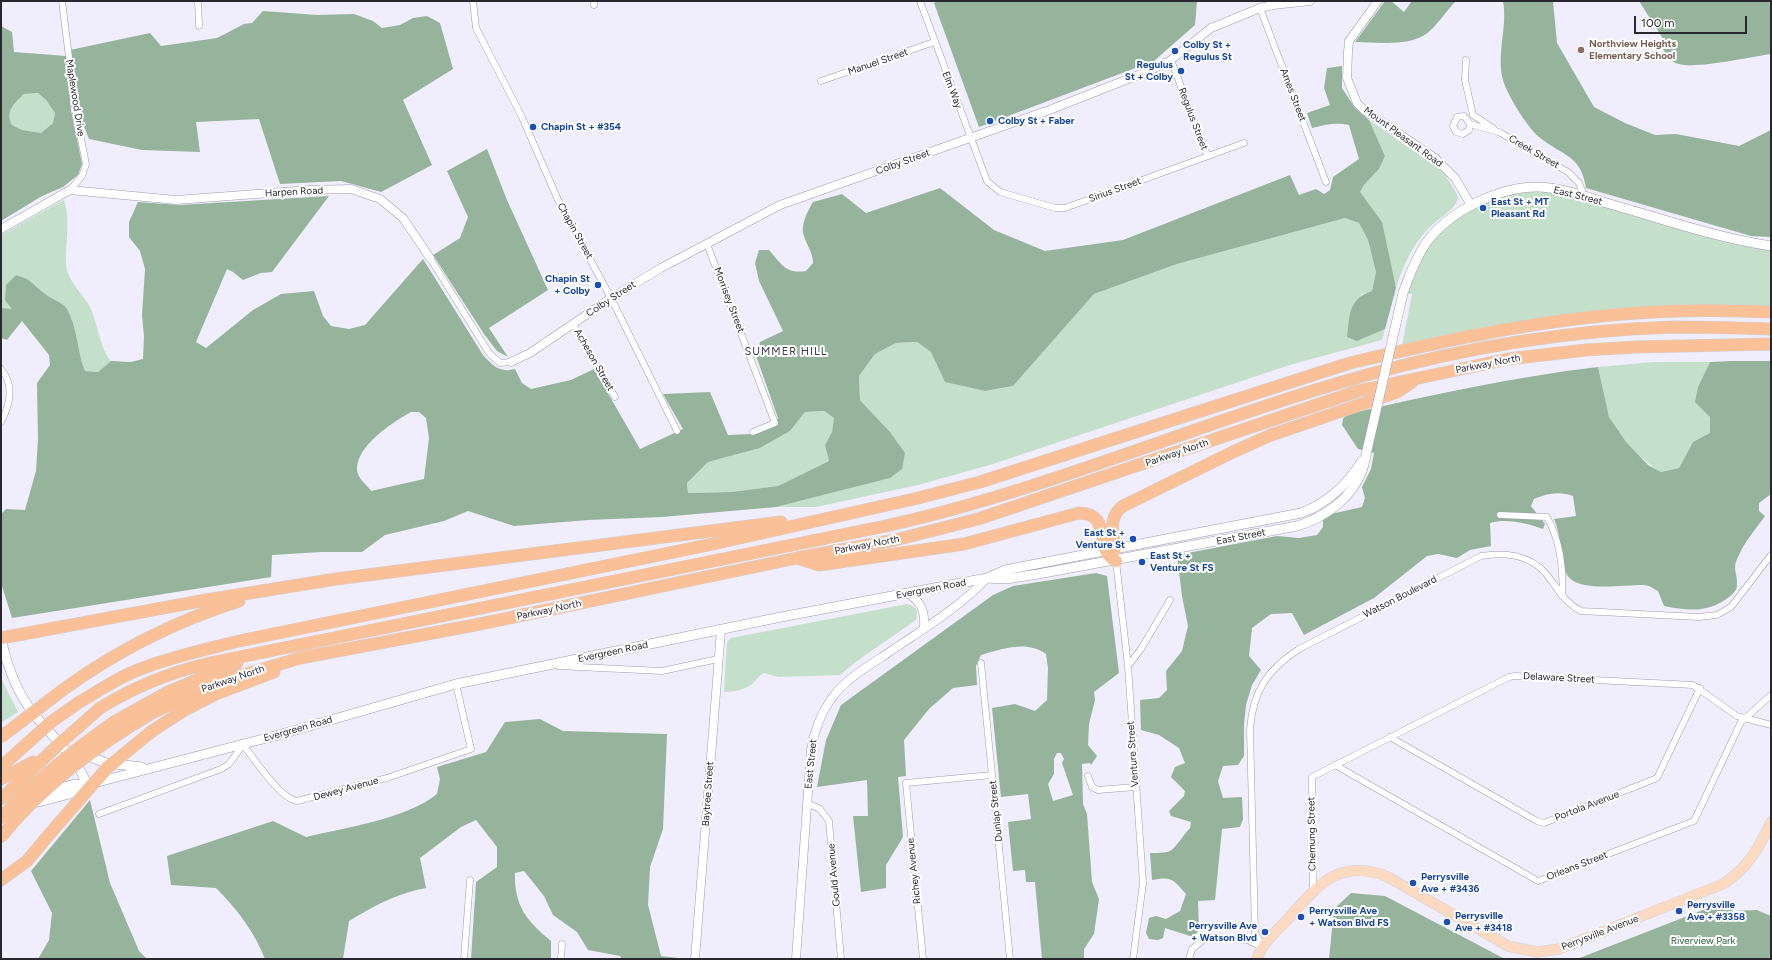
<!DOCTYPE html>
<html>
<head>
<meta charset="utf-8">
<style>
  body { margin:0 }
  #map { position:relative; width:1772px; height:960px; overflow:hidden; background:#f0edfd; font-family:Figtree,sans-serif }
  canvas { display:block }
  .frame { position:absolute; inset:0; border:2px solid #292831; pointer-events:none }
  .scale { position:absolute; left:1634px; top:16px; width:113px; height:18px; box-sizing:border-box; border:2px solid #292831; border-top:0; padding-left:5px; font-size:12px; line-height:14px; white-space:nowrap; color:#292831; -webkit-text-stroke:3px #fff; paint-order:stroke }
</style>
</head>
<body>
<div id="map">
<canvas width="1772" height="960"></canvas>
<div class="frame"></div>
<div class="scale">100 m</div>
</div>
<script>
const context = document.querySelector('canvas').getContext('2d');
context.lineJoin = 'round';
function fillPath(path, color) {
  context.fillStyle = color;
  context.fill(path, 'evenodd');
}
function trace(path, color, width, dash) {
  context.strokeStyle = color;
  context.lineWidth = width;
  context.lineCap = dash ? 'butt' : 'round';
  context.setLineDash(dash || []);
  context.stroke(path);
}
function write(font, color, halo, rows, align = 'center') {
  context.font = font + ' Figtree,sans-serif';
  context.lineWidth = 4;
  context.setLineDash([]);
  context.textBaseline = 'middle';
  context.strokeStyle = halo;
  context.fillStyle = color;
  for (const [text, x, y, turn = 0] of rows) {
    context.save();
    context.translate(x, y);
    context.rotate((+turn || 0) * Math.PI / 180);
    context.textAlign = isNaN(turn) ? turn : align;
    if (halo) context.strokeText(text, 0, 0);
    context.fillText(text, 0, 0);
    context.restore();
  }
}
const green = new Path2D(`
  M38 93 46 100 55 113 53 123 41 133 22 130 12 125C5 111 14 104 24 94Z
  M1369 120 1439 168 1446 176 1458 196C1458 209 1438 218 1429 228 1413 244 1403 266 1396 288L1388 257 1360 192 1364 185 1379 169 1385 156Z
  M1538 187 1771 246V312L1593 317 1401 351 1412 294 1403 293 1426 243 1471 205Z
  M64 200C71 222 65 243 66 265 67 280 83 294 90 307 98 324 100 349 111 361L98 372 85 371C77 352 78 328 67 309 62 302 50 299 44 293 31 283 33 280 16 275 3 288 2 295 13 310L1 308V235Z
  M1345 218 1359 223 1368 240 1376 272 1372 291 1361 294 1357 341 1385 329 1382 340 1293 364 993 464 918 485 816 507H776L890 478V432L860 400 859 376 875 354 896 343 917 342 931 352 946 382 985 391 1013 386 1094 294 1177 264Z
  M1654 362H1710L1698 387 1710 417 1711 433 1693 442 1679 468 1661 472C1644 462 1615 436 1609 416 1604 400 1602 383 1598 367Z
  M824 411 834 418 832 432 825 445 829 461 778 486 731 492 688 493 687 483 708 462 760 448 790 431 805 412Z
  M907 604 913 606 917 611 916 620 857 661 840 675 778 677 764 673C758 676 757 680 752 684 743 691 735 691 724 692L727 642 731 638Z
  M1 678 18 712 1 723Z`);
const forest = new Path2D(`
  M937 1H1197L1195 25 1154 61 979 127 934 3Z
  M1385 1H1391L1404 12 1412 1H1456C1447 10 1436 27 1426 34 1407 47 1377 42 1355 42Z
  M1503 1H1553L1557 43 1594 107 1625 123 1655 135 1676 134 1739 146 1771 130V237L1751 236 1586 188C1581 154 1562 156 1539 137 1528 128 1507 95 1503 80 1496 54 1508 27 1503 1Z
  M1639 1H1771V54C1749 57 1698 69 1679 64 1669 62 1665 53 1661 45L1665 42Z
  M263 11 317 15 354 14 373 21 382 28 400 25 413 18 427 16 440 23 453 69 403 100 432 165 381 192 341 181 280 184 259 119 196 122 200 152 142 150 89 139 79 114 70 50 150 33 161 46 217 38 244 24 252 23Z
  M1 26 12 32 14 52 66 56 71 110 82 164 78 175 63 187 42 196 1 221ZM38 93 46 100 55 113 53 123 41 133 22 130 12 125C5 111 14 104 24 94Z
  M1342 66V88L1355 108 1369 120 1385 156 1379 169 1364 185 1360 192 1382 222 1396 288 1385 329 1357 341 1347 337C1350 315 1348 299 1372 291L1376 272 1368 240 1359 223 1345 218 1177 264 1094 294 1013 386 985 391 945 382 931 352 917 342 896 343 875 354 859 376 860 400 890 432 905 453 902 469 890 478 776 507 662 517 588 520 514 526 468 511 444 521 385 535 362 552H321L272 555 271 577 12 618 1 583V514L6 509 25 510 36 471 38 439 37 383 50 365 49 355 22 321 7 340 1 338V308L12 309 5 300 6 285 16 275C33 280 31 283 44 293 50 299 63 302 67 309 78 328 77 352 85 371L98 372 111 361 131 362 143 359 144 336 142 315 145 269 140 251 129 237V222L138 202 179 205 329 196 272 272 261 273 243 280 233 272 227 269 196 342 206 348 253 310 281 294 314 291 323 316 331 326 349 329 365 325 423 259 483 355C493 366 500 373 515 369L522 383 531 389 571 380 594 369 640 449 683 429 663 394 710 392 728 435 752 434 775 425 778 418 755 353 758 352 760 342 783 331 759 281 755 263 759 250H769C782 265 786 274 806 271L813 263C813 252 807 246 804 236 800 225 808 211 813 202L842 194 866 213 940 188 994 230 1045 251 1123 240 1290 175 1299 195 1316 189 1324 194 1330 190 1333 177 1359 159 1349 125C1335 122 1325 125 1312 128L1307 113 1330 105 1324 88 1327 68ZM824 411 834 418 832 432 825 445 829 461 778 486 731 492 688 493 687 483 708 462 760 448 790 431 805 412ZM411 412H419L426 418 429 438 424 479 371 491C368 486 360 480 358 474 351 449 393 422 411 412Z
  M487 149 507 200 548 290 489 328 508 357 497 351 484 334 433 255 460 238 468 217 447 171Z
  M1731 361H1771V494L1759 503V511L1765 516C1756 529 1745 541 1739 555 1731 569 1738 573 1737 585 1737 590 1733 594 1729 597 1708 613 1689 611 1664 606L1658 591C1654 589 1649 585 1644 585 1626 584 1575 594 1566 573 1559 556 1562 536 1554 519L1576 516 1573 496C1560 491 1547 493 1534 499L1531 506 1545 524 1543 529C1526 523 1508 518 1490 523L1491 546 1470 550 1457 558 1438 554 1427 556 1374 598 1304 635 1292 613 1271 614 1252 628 1249 656 1261 670 1252 685 1246 705 1244 724V756L1238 765 1223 766 1218 781 1223 798 1242 797 1243 819 1240 827 1222 829 1215 900 1198 901 1199 930 1193 937 1165 928 1163 938 1158 940 1149 939 1146 933 1149 918 1156 916 1166 919 1180 911 1186 894C1173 879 1172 876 1152 880L1150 853C1156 853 1165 853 1170 851 1175 849 1184 834 1190 828L1191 822 1171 816 1169 811 1184 796 1185 791 1171 777 1175 767 1185 763 1179 748 1159 735 1141 730 1140 700 1159 698 1167 690 1166 671 1182 651 1188 626 1182 596 1177 555 1277 536 1299 538 1317 535 1323 527V520L1331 514 1362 507 1365 498 1362 487 1371 469 1374 453 1358 449 1342 425 1343 419 1348 414C1431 395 1513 377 1598 367L1609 417 1626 442 1648 465 1661 472 1679 468 1693 442 1710 433V417L1695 402 1698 387 1710 362Z
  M1096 573 1107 576 1119 673 1094 692 1095 700 1089 724 1088 745 1097 756 1091 765 1090 763 1082 764 1083 804 1087 814 1092 882 1099 899 1094 934 1084 949V959H1042L1035 882H1026L1025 870 1013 871 1008 822 1031 819 1028 794 1001 797 992 708 1015 704 1035 711 1047 700 1048 668 1046 654C1027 640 1002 649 981 655L976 666 977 685 953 688 929 709 904 740 906 776 898 777 903 837 886 865V888L861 892 853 816H868L867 780 817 787 826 740 841 705 993 595 1013 586ZM1057 753H1061L1064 759 1062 763 1073 795 1053 801 1048 784 1054 774V759Z
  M540 719 563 731 667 734 663 829 650 867 648 905 661 956 686 959H622L620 956 588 950 577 932 553 915 544 896 524 871 515 873C514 906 527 921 551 941V959H471L476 882 497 867V847L476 820 461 827 420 858 426 888C397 893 374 906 349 921L343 959H265C254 931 237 909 216 888L171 885 167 856 273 821 306 837C344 828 406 819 437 794L440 779 437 767 486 752 505 722Z
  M90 800 110 883 139 951 147 959H38L49 940 52 913 31 871Z
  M1351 893 1385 896 1505 959H1329L1334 909Z
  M1721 903 1733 911 1757 910 1771 916V959H1577Z`);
const minor = new Path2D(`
  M62 1 76 114 86 164 82 176 70 190
  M198 1 199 26
  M473 1 476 28 522 117 558 200 611 298 677 431
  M594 1V5
  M920 1 987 181 1000 192 1055 208H1065L1244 143
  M1260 8 1326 182
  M1171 60 1207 155
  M1466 60 1465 80 1473 115 1493 128
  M821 81 934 42
  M1470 124 1469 130 1463 134 1456 132 1453 126 1457 117 1464 116 1470 124 1499 132 1568 172 1579 183 1584 196
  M707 244 775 423 753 432
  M430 258 489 353 500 363 511 362
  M573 324 615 397
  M1 369C15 386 10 405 1 422
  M1500 515 1547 517C1560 540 1564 570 1562 596
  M1116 561 1128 666 1143 883 1133 959
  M981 663 1010 959
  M558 666 662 671 718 659
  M1128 666 1141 649 1170 600
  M1390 737 1537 821 1544 823 1657 778 1700 688
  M1335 765 1538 881 1694 821 1741 722 1771 695
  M1088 776 1092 787 1098 790 1135 787
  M807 803 820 809 829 821 841 959
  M99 814 221 769 229 764 243 745C255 759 279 798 297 801L387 778 471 749 456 684
  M1313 891 1312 777 1509 677 1515 676 1693 685 1737 716 1771 725
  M1263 947 1255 933 1250 729C1253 691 1267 670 1299 649L1481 556C1505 552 1531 555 1547 575 1558 589 1565 603 1581 611L1699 617 1717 615 1731 607 1771 555
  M464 959 470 880
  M561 959 562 944
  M923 959 906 783 992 775
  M1189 959 1192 949 1207 937 1248 940 1262 947`);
const tertiary = new Path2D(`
  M1378 1 1349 41 1348 52 1347 78 1357 103 1364 110 1435 158 1455 178 1471 205
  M1 229 70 190 176 200 310 190 351 189 380 199 403 218 430 258
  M511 362 530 353 611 298 661 268 780 205 1052 109 1151 70 1171 60 1211 28 1260 8 1273 5 1310 1
  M908 593C922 603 925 611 924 628
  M695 959 721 630
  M796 959 811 750C814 732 820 715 831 699 844 681 863 669 882 657 918 632 957 610 987 578`);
const secondary = new Path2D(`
  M1403 293C1409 276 1416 258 1426 243 1449 211 1500 186 1539 187 1563 188 1587 197 1610 204 1663 219 1717 238 1771 246
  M987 578 1005 570 1301 513C1328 503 1347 485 1362 461
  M1 638C7 667 18 696 38 719 57 742 76 756 87 785
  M83 754 106 763 142 767
  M44 792 75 784 87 785
  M31 804 77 792 87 785 98 782 282 734 456 684 781 617 987 578 1006 579 1038 574 1297 526C1324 518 1352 498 1362 471 1365 463 1366 454 1368 446`);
const primary = new Path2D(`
  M1257 959C1262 943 1276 932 1287 920 1317 886 1339 857 1388 877L1508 946 1537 952 1559 949 1723 884C1747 869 1759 848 1771 822`);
const motorway = new Path2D(`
  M1115 549C1113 532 1108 517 1123 506L1235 451 1271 435 1397 392 1412 382
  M800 559 819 565 964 544 1079 513C1114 514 1092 549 1116 561
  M1 638 206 600 336 579 781 522
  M64 689C118 650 176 621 239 601
  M78 703C100 690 122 675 146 667 178 655 211 648 244 640L713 544 914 499 980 482 1350 363C1430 344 1510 326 1592 317 1651 310 1711 309 1771 312
  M100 708C134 687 171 672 210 663L876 528C1042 493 1199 422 1363 376 1463 348 1569 330 1674 327 1706 327 1739 328 1771 329
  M114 722 168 692 237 663
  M126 729 152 713 213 684 300 658 480 624 797 558 895 540 978 519 1358 391 1508 359 1586 350 1635 347 1771 344
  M152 731 183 711 216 694 274 672
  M1 779 33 762
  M1 799 57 746
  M1 880 27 861 47 837`);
const secondaryBridge = new Path2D(`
  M1368 446 1403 293`);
const motorwayBridge = new Path2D(`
  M1 737 64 689
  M57 746 100 708
  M1 767 51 722 78 703
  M1 818C34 781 74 750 114 722
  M1 837C36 793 79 759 126 729
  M47 837 107 768 152 731`);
const markers = [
  [1581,50,4,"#8d6e63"],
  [1175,51,4,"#1a4fb4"],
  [1181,71,4,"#1a4fb4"],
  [990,121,4,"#1a4fb4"],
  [533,127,4,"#1a4fb4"],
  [1483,208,4,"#1a4fb4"],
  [598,285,4,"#1a4fb4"],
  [1133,539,4,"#1a4fb4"],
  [1142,562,4,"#1a4fb4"],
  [1413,883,4,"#1a4fb4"],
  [1679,911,4,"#1a4fb4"],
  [1301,917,4,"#1a4fb4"],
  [1447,922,4,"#1a4fb4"],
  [1265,932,4,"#1a4fb4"]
];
const educationNames = [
  ["Northview Heights",1589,44],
  ["Elementary School",1589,56]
];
const transitNames = [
  ["Colby St +",1183,45],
  ["Regulus St",1183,57],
  ["Regulus",1173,65,"right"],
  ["St + Colby",1173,77,"right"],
  ["Colby St + Faber",998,121],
  ["Chapin St + #354",541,127],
  ["East St + MT",1491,202],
  ["Pleasant Rd",1491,214],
  ["Chapin St",590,279,"right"],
  ["+ Colby",590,291,"right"],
  ["East St +",1125,533,"right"],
  ["Venture St",1125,545,"right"],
  ["East St +",1150,556],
  ["Venture St FS",1150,568],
  ["Perrysville",1421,877],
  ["Ave + #3436",1421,889],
  ["Perrysville",1687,905],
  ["Ave + #3358",1687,917],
  ["Perrysville Ave",1309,911],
  ["+ Watson Blvd FS",1309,923],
  ["Perrysville",1455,916],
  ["Ave + #3418",1455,928],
  ["Perrysville Ave",1257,926,"right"],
  ["+ Watson Blvd",1257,938,"right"]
];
const streetNames = [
  ["Manuel Street",878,62,-19],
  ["Elm Way",952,90,69],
  ["Ames Street",1293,95,69],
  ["Maplewood Drive",75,98,81],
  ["Regulus Street",1193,119,69],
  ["Mount Pleasant Road",1403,137,36],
  ["Creek Street",1534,152,30],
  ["Colby Street",903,162,-20],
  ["Sirius Street",1115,190,-20],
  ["Harpen Road",294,192,-3],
  ["East Street",1578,196,14],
  ["Chapin Street",575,231,61],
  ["Colby Street",611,299,-33],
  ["Morrisey Street",729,300,69],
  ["Acheson Street",594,360,60],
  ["Parkway North",1488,364,-11],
  ["Parkway North",1177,453,-19],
  ["East Street",1241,537,-11],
  ["Parkway North",867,545,-11],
  ["Evergreen Road",931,589,-11],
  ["Watson Boulevard",1400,597,-27],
  ["Parkway North",549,610,-12],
  ["Evergreen Road",613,652,-12],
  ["Delaware Street",1559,678,3],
  ["Parkway North",233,679,-19],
  ["Evergreen Road",298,729,-16],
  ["Venture Street",1133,754,-94],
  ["East Street",811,764,-84],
  ["Dewey Avenue",346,789,-15],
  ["Baytree Street",708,794,-86],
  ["Portola Avenue",1587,806,-21],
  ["Dunlap Street",996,811,-96],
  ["Chemung Street",1312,834,-91],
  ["Orleans Street",1577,866,-21],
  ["Richey Avenue",914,871,-96],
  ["Gould Avenue",834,875,-95],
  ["Perrysville Avenue",1600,933,-21]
];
const parkNames = [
  ["Riverview Park",1703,941]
];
const neighbourhoodNames = [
  ["SUMMER HILL",786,352]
];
fillPath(green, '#c5e0ca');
fillPath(forest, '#95b49b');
trace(minor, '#9f9ab3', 7);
trace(tertiary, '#9f9ab3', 9);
trace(secondary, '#9f9ab3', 10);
trace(primary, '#d0d0d2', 11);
trace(motorway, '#d0d0d2', 13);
trace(minor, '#fff', 6);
trace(tertiary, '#fff', 8);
trace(secondary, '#fff', 9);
trace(primary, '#fcdac2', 10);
trace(motorway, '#fac199', 12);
trace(secondaryBridge, '#9f9ab3', 10, []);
trace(motorwayBridge, '#d0d0d2', 13, []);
trace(secondaryBridge, '#fff', 9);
trace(motorwayBridge, '#fac199', 12);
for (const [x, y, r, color] of markers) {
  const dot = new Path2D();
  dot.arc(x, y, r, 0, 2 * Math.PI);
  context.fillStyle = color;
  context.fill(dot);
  trace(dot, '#fff', 1.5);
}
write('bold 10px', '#785e54', '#fff', educationNames, 'left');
write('bold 10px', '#164399', '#fff', transitNames, 'left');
write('10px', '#292831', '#fff', streetNames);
write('10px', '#30603c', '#fff', parkNames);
context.letterSpacing = '1px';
write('11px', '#3b374c', '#fff', neighbourhoodNames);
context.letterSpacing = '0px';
</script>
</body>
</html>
